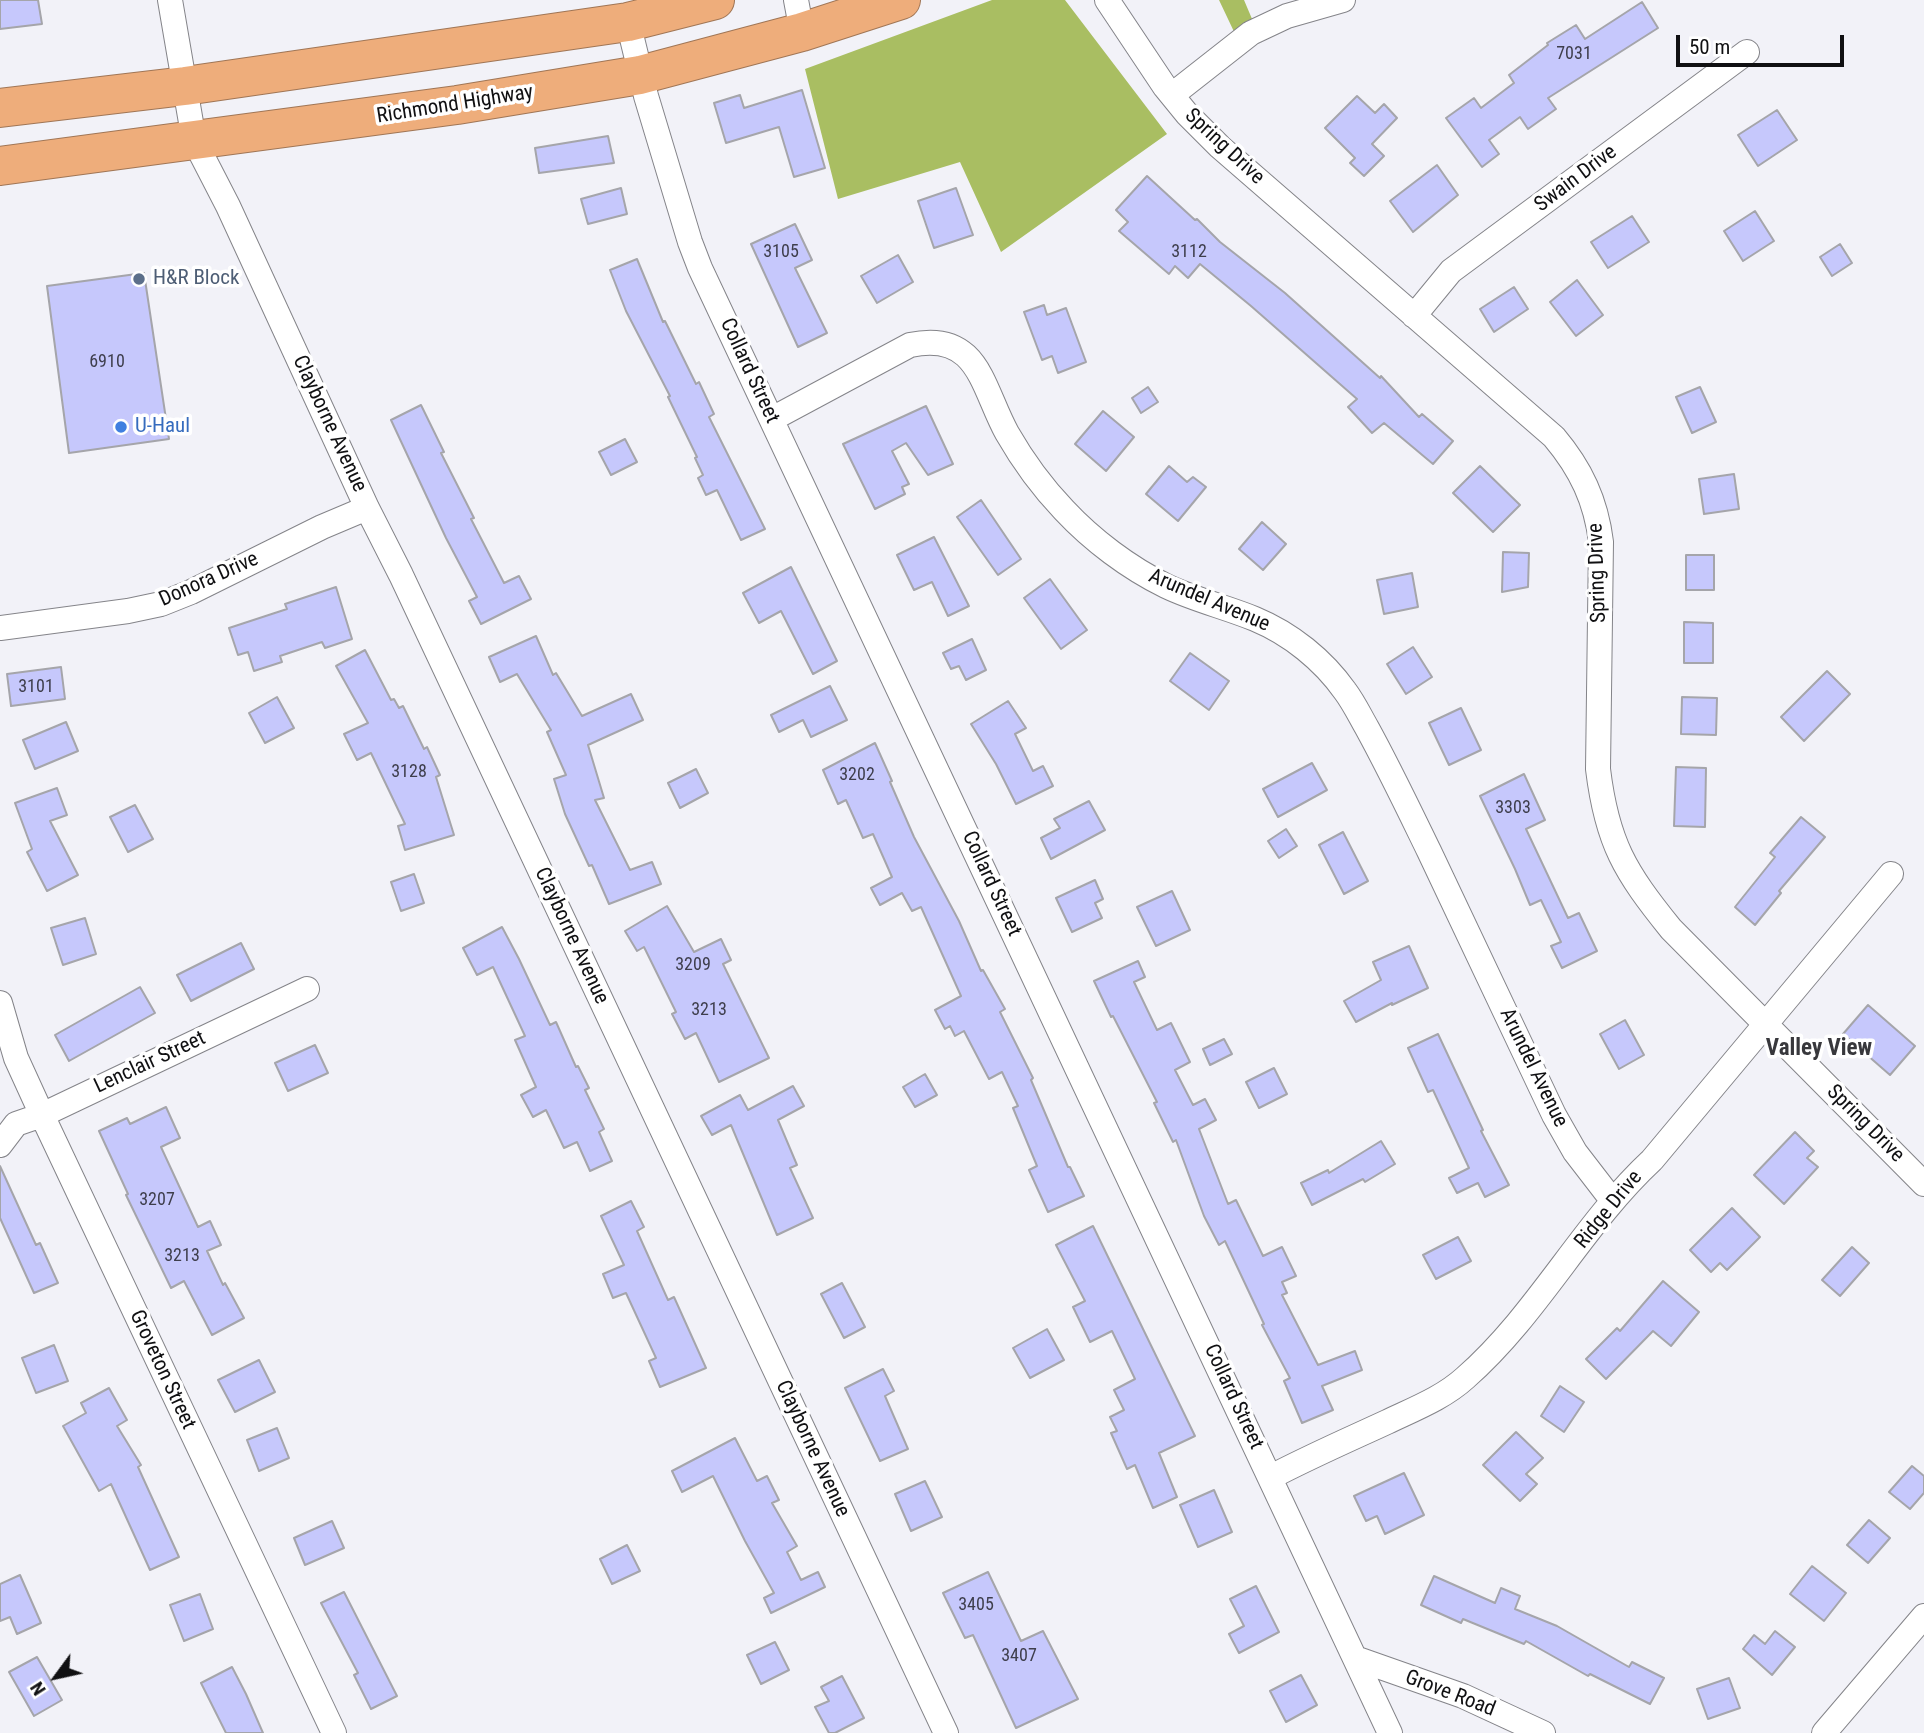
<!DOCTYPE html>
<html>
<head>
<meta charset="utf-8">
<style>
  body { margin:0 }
  #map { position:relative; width:1924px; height:1733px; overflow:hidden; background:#f2f2f8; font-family:"Roboto Condensed",sans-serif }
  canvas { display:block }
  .north { position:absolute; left:21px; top:1642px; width:70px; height:70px; -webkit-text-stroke:5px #fff; paint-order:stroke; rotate:237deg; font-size:19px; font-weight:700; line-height:28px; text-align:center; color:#101012 }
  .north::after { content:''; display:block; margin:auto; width:24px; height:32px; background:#101012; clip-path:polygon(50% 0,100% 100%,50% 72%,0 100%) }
  .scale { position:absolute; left:1676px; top:35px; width:168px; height:32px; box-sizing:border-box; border:4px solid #101012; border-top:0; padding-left:9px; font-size:21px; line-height:24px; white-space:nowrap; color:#101012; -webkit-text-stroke:5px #fff; paint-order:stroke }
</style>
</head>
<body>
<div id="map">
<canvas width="1924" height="1733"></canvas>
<div class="north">N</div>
<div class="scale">50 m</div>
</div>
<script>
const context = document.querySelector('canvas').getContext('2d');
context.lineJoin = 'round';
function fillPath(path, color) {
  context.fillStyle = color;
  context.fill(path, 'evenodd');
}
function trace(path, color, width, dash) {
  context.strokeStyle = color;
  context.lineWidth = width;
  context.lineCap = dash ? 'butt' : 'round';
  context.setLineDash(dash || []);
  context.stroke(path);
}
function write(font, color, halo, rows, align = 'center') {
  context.font = font + ' "Roboto Condensed",sans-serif';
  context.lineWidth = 7;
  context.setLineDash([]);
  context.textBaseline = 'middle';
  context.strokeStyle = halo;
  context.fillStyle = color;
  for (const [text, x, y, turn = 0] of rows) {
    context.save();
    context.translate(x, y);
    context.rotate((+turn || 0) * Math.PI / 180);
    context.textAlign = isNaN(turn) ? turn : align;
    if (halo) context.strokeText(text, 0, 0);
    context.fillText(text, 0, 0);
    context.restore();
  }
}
const forest = new Path2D(`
  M992 0H1065L1167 134 1001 252 960 162 838 199 805 69Z
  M1219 0H1244L1255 26 1237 38Z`);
const building = new Path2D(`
  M0 0H38L42 24 0 29Z
  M1642 2 1658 28 1548 98 1556 109 1528 129 1520 117 1489 140 1499 154 1482 167 1446 118 1474 98 1481 108 1514 83 1509 75 1548 45 1547 43 1576 25 1585 39Z
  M802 90 825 168 794 177 779 127 726 143 714 103 740 95 744 108Z
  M1357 96 1375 113 1384 104 1397 118 1372 144 1384 156 1364 176 1350 163 1355 158 1325 128Z
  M1777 110 1797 140 1758 166 1738 135Z
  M608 136 614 163 539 173 535 148Z
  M1437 165 1458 195 1413 232 1390 201Z
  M1147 176 1195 220 1197 219 1220 242 1285 293 1380 378 1381 376 1419 417 1422 414 1453 441 1433 464 1384 423 1372 433 1348 407 1357 399 1251 306 1200 264 1188 278 1175 266 1169 274 1119 231 1128 222 1116 210Z
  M621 188 627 214 588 224 581 199Z
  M956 188 973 235 934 248 918 201Z
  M1755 211 1774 241 1743 261 1724 231Z
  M1632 216 1649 242 1608 268 1591 242Z
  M795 224 812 260 795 268 827 333 798 347 751 244Z
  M1840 244 1852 263 1832 276 1820 257Z
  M898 255 913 282 877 303 861 276Z
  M637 259 663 322 665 321 696 384 699 382 714 414 709 417 765 529 741 540 717 490 706 495 698 478 703 475 695 458 697 457 668 397 670 396 626 311 610 270Z
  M144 273 169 439 69 453 47 286Z
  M1577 280 1603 315 1576 336 1550 302Z
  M1514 287 1528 309 1494 332 1480 309Z
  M1044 305 1047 315 1066 308 1086 362 1058 373 1052 356 1042 360 1024 312Z
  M1148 387 1158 402 1141 413 1132 398Z
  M1700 387 1716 422 1692 433 1676 397Z
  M421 405 444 452 441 453 474 518 471 519 504 583 519 576 531 599 481 624 469 601 477 597 446 538 391 420Z
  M926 406 953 464 928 475 906 443 892 451 909 484 902 487 905 494 875 509 843 444Z
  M1103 411 1134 437 1106 471 1075 444Z
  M625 439 637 462 611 475 599 452Z
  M1169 466 1187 482 1193 477 1206 487 1178 521 1146 494Z
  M1480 466 1520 505 1493 532 1453 493Z
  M1734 474 1739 509 1704 514 1699 479Z
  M981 500 1021 559 998 575 957 517Z
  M1262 522 1286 544 1263 570 1239 549Z
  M934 537 969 606 948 616 932 582 914 590 897 555Z
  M1503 552 1529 553 1528 587 1502 592Z
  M1686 555H1714V590H1686Z
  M791 567 837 661 813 674 781 611 759 623 743 593Z
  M1412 573 1418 607 1384 614 1377 580Z
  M1050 579 1087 630 1061 649 1024 598Z
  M336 587 352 639 325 648 322 642 280 656 282 662 254 671 248 652 238 655 229 628 287 609 285 604Z
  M1684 622 1713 623V663H1684Z
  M536 636 553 675 556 673 582 716 631 694 643 720 588 745 604 798 595 800 630 870 652 862 661 884 609 904 592 865 589 866 565 814 554 779 566 775 547 732 551 730 517 674 500 682 489 657Z
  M972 639 986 670 966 680 959 666 951 669 943 653Z
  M1413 647 1432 677 1406 694 1387 664Z
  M365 650 391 700 394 699 399 708 403 706 424 749 427 747 440 775 436 777 454 835 405 850 398 826 405 824 371 753 357 760 344 734 368 723 336 666Z
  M1190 653 1229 681 1209 710 1170 681Z
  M61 667 65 699 11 706 7 674Z
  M1827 671 1850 694 1804 741 1781 717Z
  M830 686 847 720 811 737 803 720 779 732 771 715Z
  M277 697 294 728 265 743 249 713Z
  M1682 697 1717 698 1716 735 1681 734Z
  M1008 701 1026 728 1015 734 1033 771 1043 766 1053 786 1016 804 996 764 971 724Z
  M1461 708 1481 750 1449 765 1429 723Z
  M66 722 78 751 35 769 23 740Z
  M875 743 892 781 890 782 914 837 959 921 981 971 983 970 1005 1009 1000 1012 1033 1078 1031 1080 1068 1167H1070L1084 1196 1048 1212 1029 1170 1037 1166 1013 1108 1018 1106 1002 1072 989 1079 964 1031 955 1036 950 1026 945 1029 935 1010 961 996 921 907 912 911 902 893 880 905 871 888 892 877 873 834 863 838 846 800 838 804 823 770Z
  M1312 763 1327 790 1278 817 1263 789Z
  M1676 767 1706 768 1705 827 1674 826Z
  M696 769 708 793 680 808 668 783Z
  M1524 774 1545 820 1526 829 1568 918 1579 913 1597 951 1562 968 1551 946 1561 942 1541 900 1530 905 1515 869 1480 796Z
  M57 788 67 815 50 821 78 875 47 891 27 852 32 849 15 803Z
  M1089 801 1105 830 1051 859 1041 838 1060 828 1054 819Z
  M135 805 153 839 128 852 110 817Z
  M1801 817 1825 837 1779 891 1781 893 1755 925 1735 907 1775 857 1770 853Z
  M1286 829 1297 846 1279 858 1268 841Z
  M1343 832 1368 881 1344 894 1319 845Z
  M414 874 424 903 401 911 391 882Z
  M1095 880 1103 899 1095 903 1102 918 1072 932 1056 898Z
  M1172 891 1190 930 1156 946 1137 907Z
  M667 906 694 952 721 939 731 960 723 964 769 1058 719 1082 696 1033 685 1039 672 1014 676 1012 644 947 637 951 625 931Z
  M85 918 96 954 63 965 51 928Z
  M502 927 519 959 550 1025 556 1022 576 1067 578 1066 589 1088 585 1090 604 1129 599 1132 612 1161 590 1171 577 1142 564 1148 546 1110 533 1117 521 1095 536 1087 515 1040 525 1036 493 967 477 975 463 948Z
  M241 943 254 969 191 1001 177 975Z
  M1409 946 1428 988 1392 1005V1003L1356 1022 1344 1001 1381 980 1373 962Z
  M1138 961 1145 977 1134 982 1157 1030 1171 1023 1190 1062 1175 1070 1193 1105 1205 1099 1216 1120 1199 1129 1228 1204 1236 1200 1263 1256 1282 1247 1296 1276 1282 1282 1287 1293 1282 1295 1318 1365 1355 1351 1362 1370 1322 1386 1333 1410 1302 1423 1284 1381 1290 1378 1262 1325 1264 1324 1225 1241 1219 1245 1204 1216 1176 1140 1173 1142 1154 1103 1157 1102 1113 1016 1111 1017 1094 981Z
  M140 987 155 1013 69 1061 55 1035Z
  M1868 1005 1915 1046 1890 1075 1843 1034Z
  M1625 1020 1644 1055 1619 1069 1600 1034Z
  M1438 1034 1483 1130 1481 1131 1509 1185 1485 1197 1478 1183 1457 1193 1449 1178 1469 1168 1433 1090 1428 1092 1408 1048Z
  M1224 1039 1232 1054 1210 1065 1203 1049Z
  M315 1045 328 1073 288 1091 275 1063Z
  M1274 1068 1287 1094 1259 1108 1246 1082Z
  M925 1074 937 1095 915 1107 903 1087Z
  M793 1086 804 1106 778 1120 797 1165 790 1168 813 1218 777 1235 731 1125 712 1135 701 1116 740 1095 748 1110Z
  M166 1107 180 1138 161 1147 198 1227 210 1221 221 1245 207 1251 223 1285 225 1283 244 1318 212 1335 184 1281 171 1288 126 1195 128 1194 99 1131 127 1118 130 1124Z
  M1795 1132 1814 1151 1807 1158 1818 1167 1784 1204 1754 1175Z
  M1381 1141 1395 1164 1365 1182 1363 1179 1312 1205 1301 1183 1328 1170 1329 1173Z
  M0 1166 36 1245 40 1243 58 1283 34 1293 0 1218Z
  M631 1201 644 1227 637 1231 668 1300 674 1297 706 1368 660 1387 649 1361 656 1358 626 1293 613 1298 603 1274 624 1265 601 1216Z
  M1732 1208 1760 1237 1727 1270 1720 1263 1711 1272 1690 1250Z
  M1093 1226 1195 1436 1159 1453 1177 1497 1153 1508 1135 1465 1127 1469 1111 1433 1117 1431 1110 1417 1124 1410 1114 1390 1135 1379 1112 1331 1090 1342 1073 1307 1085 1301 1056 1245Z
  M1458 1237 1471 1261 1436 1279 1423 1255Z
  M1852 1247 1869 1263 1840 1296 1822 1280Z
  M1663 1281 1699 1312 1671 1346 1653 1331 1606 1379 1586 1359 1617 1328 1620 1331Z
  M842 1283 865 1327 844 1338 821 1294Z
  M1047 1329 1064 1360 1030 1378 1013 1348Z
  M54 1345 68 1381 36 1393 22 1358Z
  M259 1360 275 1392 235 1412 218 1380Z
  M883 1369 894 1391 885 1396 908 1449 880 1461 845 1388Z
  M1560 1386 1584 1402 1564 1432 1541 1416Z
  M109 1388 127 1420 117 1426 141 1465 138 1467 179 1557 150 1570 111 1484 99 1491 63 1426 86 1413 81 1403Z
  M277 1428 289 1458 259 1471 247 1440Z
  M1516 1432 1543 1458 1526 1474 1537 1484 1520 1501 1483 1465Z
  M735 1438 757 1481 767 1476 779 1500 772 1503 797 1546 787 1552 801 1580 818 1572 825 1587 771 1613 764 1598 774 1593 745 1541 713 1476 682 1492 672 1471Z
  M1912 1466 1924 1476V1493L1910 1509 1889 1492Z
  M1404 1473 1424 1515 1385 1534 1377 1516 1366 1521 1354 1496Z
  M925 1481 942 1517 911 1531 895 1494Z
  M1214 1490 1232 1532 1198 1547 1180 1505Z
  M1869 1520 1890 1538 1868 1563 1847 1545Z
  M332 1521 344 1548 305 1565 294 1538Z
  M627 1545 640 1571 612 1584 600 1559Z
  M1812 1566 1846 1593 1824 1621 1790 1594Z
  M988 1572 1021 1641 1043 1631 1078 1699 1016 1728 973 1635 965 1638 943 1593Z
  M20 1575 41 1623 17 1634 10 1617 0 1621V1584Z
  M1434 1576 1495 1603 1501 1588 1520 1596 1515 1609 1557 1626 1629 1667 1632 1662 1664 1678 1650 1704 1590 1674 1588 1676 1526 1641 1524 1644 1463 1619 1461 1623 1421 1605Z
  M1256 1586 1279 1632 1239 1653 1229 1634 1244 1626 1230 1599Z
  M344 1592 397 1696 371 1709 354 1675 358 1673 321 1603Z
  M200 1594 213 1629 184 1641 170 1605Z
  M1775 1631 1795 1647 1772 1675 1743 1649 1754 1635 1765 1644Z
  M775 1642 789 1670 761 1684 747 1655Z
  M37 1657 62 1700 34 1716 9 1672Z
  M232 1667 246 1694 263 1733H226L201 1683Z
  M1301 1675 1317 1705 1286 1722 1270 1691Z
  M842 1676 864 1718 835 1733H829L815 1707 829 1701 821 1687Z
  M1729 1678 1740 1708 1708 1719 1697 1689Z`);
const street = new Path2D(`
  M170 0 194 140 228 206 367 508 401 575 946 1733
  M796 0 802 32
  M1107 0 1165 87 1187 114 1220 147 1554 437C1581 469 1596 501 1601 542L1598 769C1607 843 1625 872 1671 929L1924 1184
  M628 22 646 96 690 242 700 268 1390 1733
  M1172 95 1251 33 1287 16 1343 0
  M1414 316 1451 271 1747 52
  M772 419 910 345C979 330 982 388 1007 433 1023 461 1042 487 1064 510 1092 540 1129 568 1166 586 1195 600 1226 607 1255 619 1291 634 1323 660 1345 691 1354 703 1360 716 1367 728 1389 768 1409 810 1429 851 1471 939 1513 1027 1554 1115L1575 1152 1612 1200
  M0 628 128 611 161 604 191 592 322 527 367 508
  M0 1003 16 1058 42 1115 334 1733
  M0 1145 16 1124 42 1115 307 989
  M1271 1477C1309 1457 1348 1440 1387 1422 1414 1409 1443 1398 1465 1378 1538 1314 1582 1225 1652 1160L1891 874
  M1355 1658 1463 1696 1543 1733
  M1824 1733 1924 1616`);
const highway = new Path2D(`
  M0 108 185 86 628 22 715 0
  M0 166 457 105 640 75 802 32 901 0`);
const markers = [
  [139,279,7,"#5c6f8a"],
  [121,427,7,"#3f7fe0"]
];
const numberNames = [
  ["7031",1574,54],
  ["3105",781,252],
  ["3112",1189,252],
  ["6910",107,362],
  ["3101",36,687],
  ["3128",409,772],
  ["3202",857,775],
  ["3303",1513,808],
  ["3209",693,965],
  ["3213",709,1010],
  ["3207",157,1200],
  ["3213",182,1256],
  ["3405",976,1605],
  ["3407",1019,1656]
];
const streetNames = [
  ["Richmond Highway",455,105,-9],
  ["Spring Drive",1224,147,43],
  ["Swain Drive",1576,179,-37],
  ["Collard Street",749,371,65],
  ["Clayborne Avenue",329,424,65],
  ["Spring Drive",1598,573,-92],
  ["Donora Drive",209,580,-24],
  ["Arundel Avenue",1209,601,23],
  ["Collard Street",991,884,65],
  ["Clayborne Avenue",571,936,65],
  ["Lenclair Street",150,1063,-25],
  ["Arundel Avenue",1533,1068,64],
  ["Spring Drive",1865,1124,45],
  ["Ridge Drive",1609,1210,-51],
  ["Groveton Street",162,1370,65],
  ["Collard Street",1233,1397,65],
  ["Clayborne Avenue",812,1449,65],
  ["Grove Road",1450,1694,21]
];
const serviceNames = [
  ["H&R Block",153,279]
];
const shopNames = [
  ["U-Haul",135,427]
];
const neighbourhoodNames = [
  ["Valley View",1819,1049]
];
fillPath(forest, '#a9be62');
fillPath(building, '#c6c8fc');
trace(building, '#a5a5aa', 2);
trace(street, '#848489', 26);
trace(highway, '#a07656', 40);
trace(street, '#fff', 24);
trace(highway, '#eead7b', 38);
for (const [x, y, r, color] of markers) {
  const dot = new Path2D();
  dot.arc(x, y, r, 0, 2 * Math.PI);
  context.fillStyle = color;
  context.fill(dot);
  trace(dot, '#fff', 2.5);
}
write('18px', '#3e3e4c', null, numberNames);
write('21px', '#101012', '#fff', streetNames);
write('21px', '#4e5e75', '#fff', serviceNames, 'left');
write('21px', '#366cbe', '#fff', shopNames, 'left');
write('bold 23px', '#38383c', '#fff', neighbourhoodNames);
</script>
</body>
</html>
